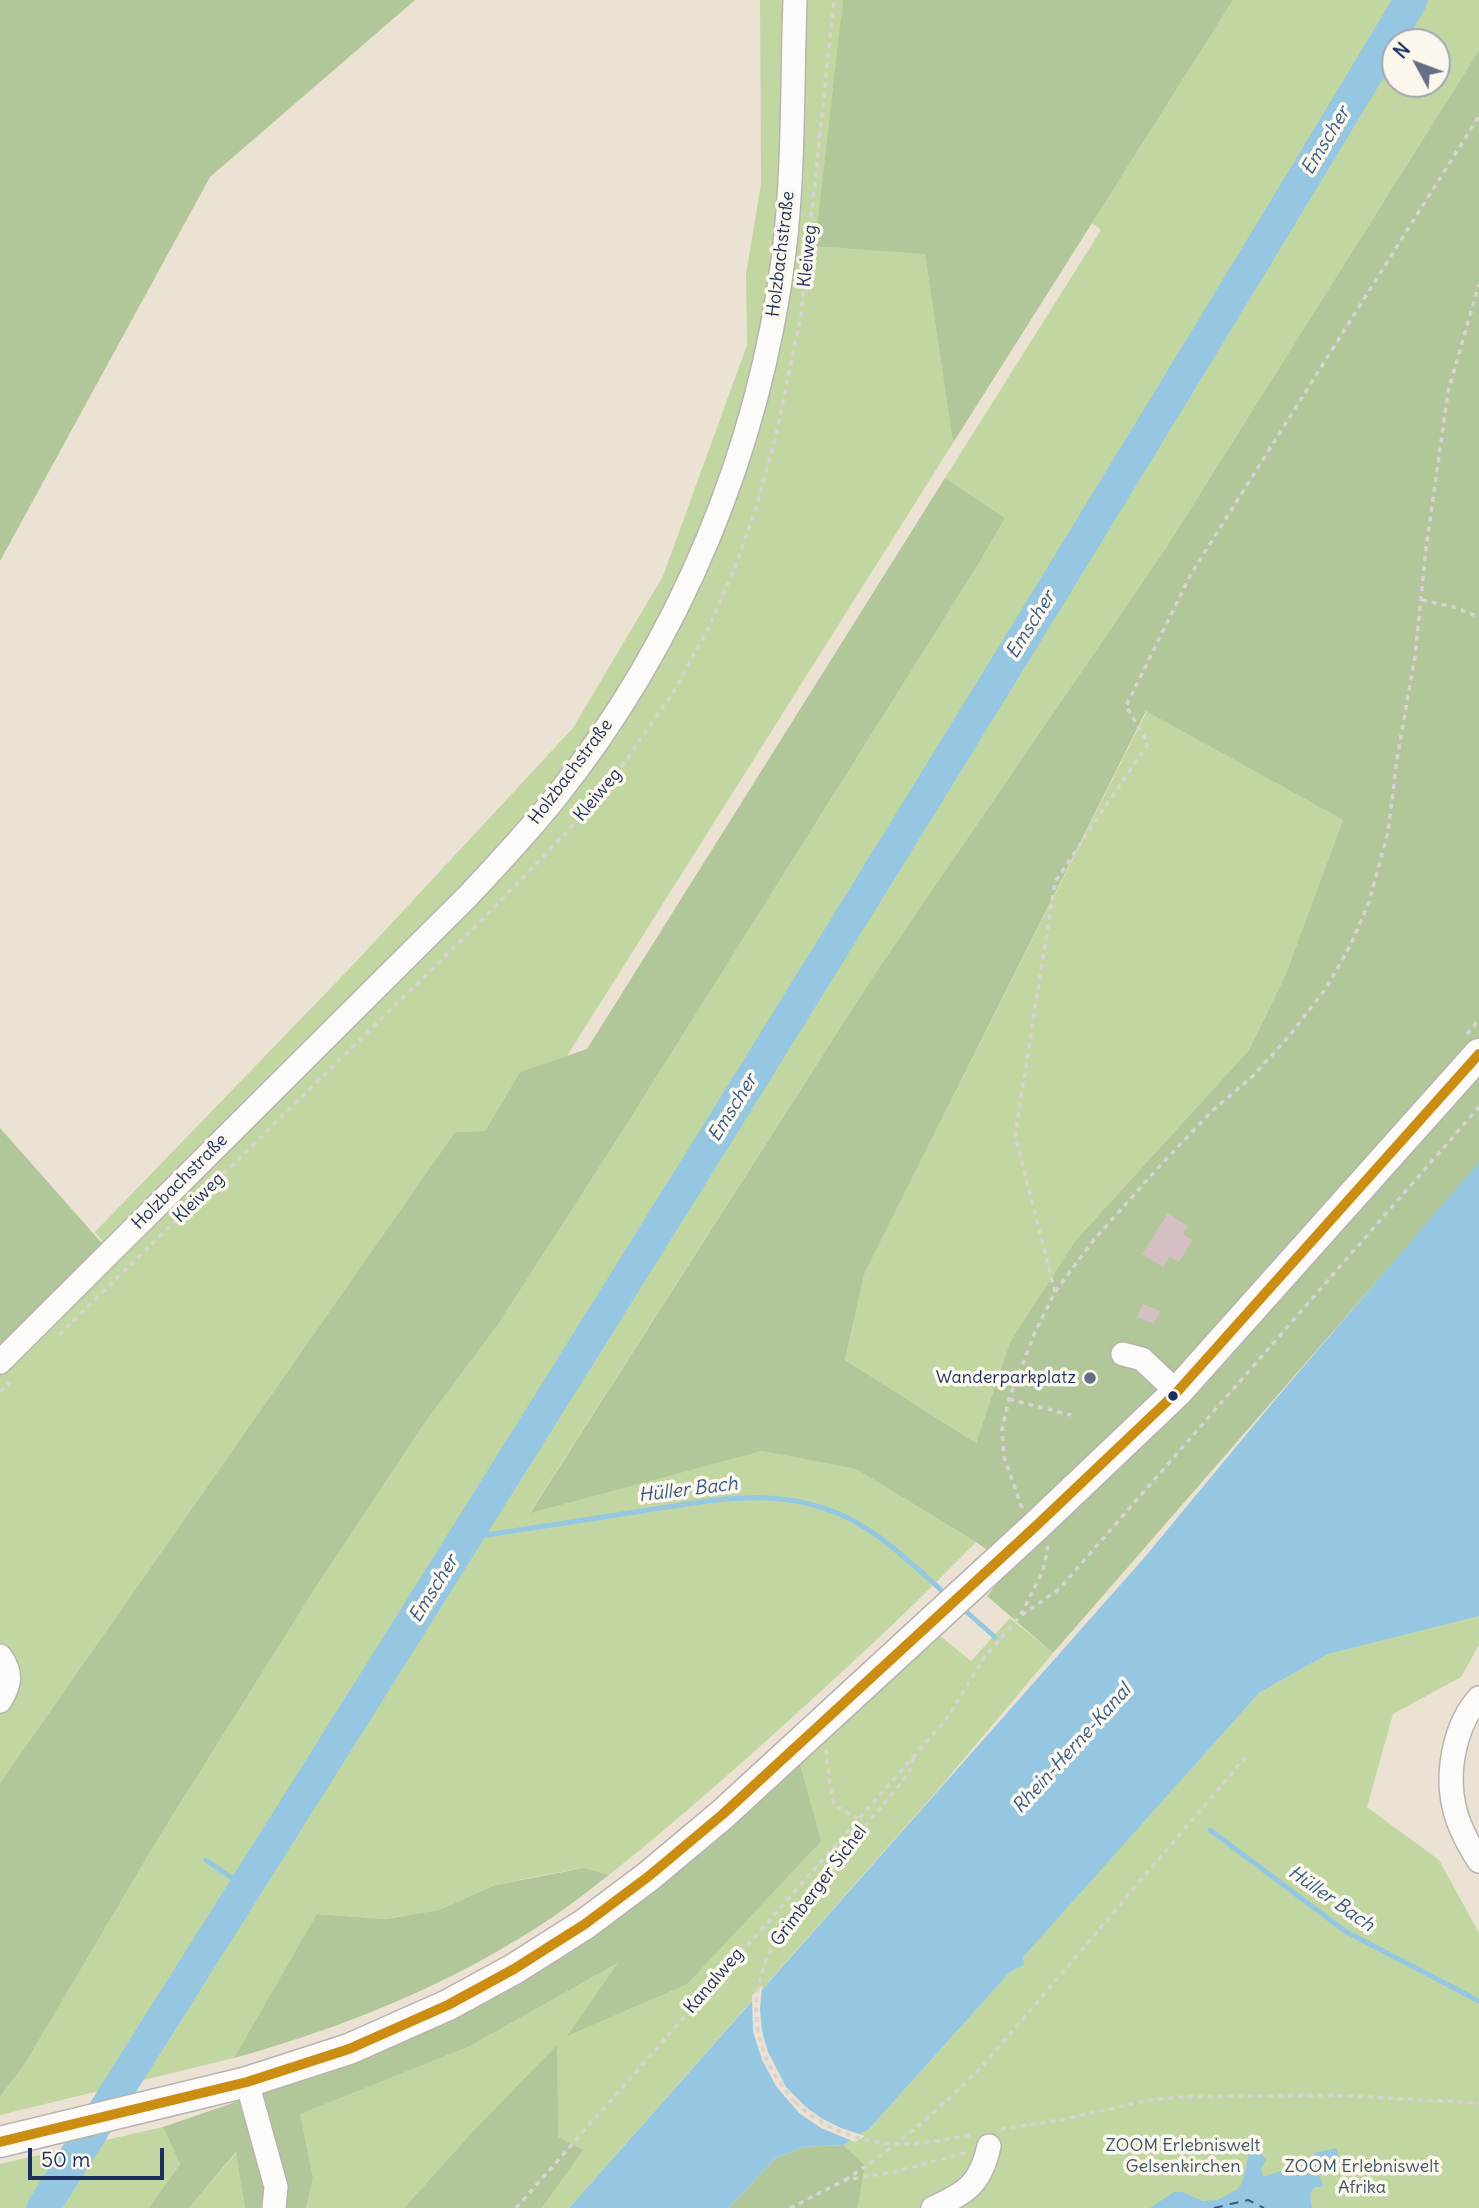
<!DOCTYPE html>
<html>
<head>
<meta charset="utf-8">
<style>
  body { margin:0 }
  #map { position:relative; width:1479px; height:2208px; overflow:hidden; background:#ece2d4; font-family:Delius,sans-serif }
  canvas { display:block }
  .north { position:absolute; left:1381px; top:28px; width:70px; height:70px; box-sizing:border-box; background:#fbf7ec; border:2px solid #a1a7b3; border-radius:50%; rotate:311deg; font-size:19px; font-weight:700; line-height:28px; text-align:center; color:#1b2f5e }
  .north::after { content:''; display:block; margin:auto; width:24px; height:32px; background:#646e87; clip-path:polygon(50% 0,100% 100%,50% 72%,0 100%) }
  .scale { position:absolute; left:28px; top:2148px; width:136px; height:32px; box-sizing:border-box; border:4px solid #1b2f5e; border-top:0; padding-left:9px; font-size:21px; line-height:24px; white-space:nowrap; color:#1b2f5e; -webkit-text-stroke:5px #fbf7ec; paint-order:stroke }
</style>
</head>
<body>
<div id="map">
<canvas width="1479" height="2208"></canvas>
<div class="north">N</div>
<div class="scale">50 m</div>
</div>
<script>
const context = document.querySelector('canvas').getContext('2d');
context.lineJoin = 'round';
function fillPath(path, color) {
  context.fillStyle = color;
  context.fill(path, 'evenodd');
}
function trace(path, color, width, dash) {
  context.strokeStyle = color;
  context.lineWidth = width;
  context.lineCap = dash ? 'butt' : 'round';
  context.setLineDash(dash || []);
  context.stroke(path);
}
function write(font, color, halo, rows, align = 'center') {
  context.font = font + ' Delius,sans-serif';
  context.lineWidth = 7;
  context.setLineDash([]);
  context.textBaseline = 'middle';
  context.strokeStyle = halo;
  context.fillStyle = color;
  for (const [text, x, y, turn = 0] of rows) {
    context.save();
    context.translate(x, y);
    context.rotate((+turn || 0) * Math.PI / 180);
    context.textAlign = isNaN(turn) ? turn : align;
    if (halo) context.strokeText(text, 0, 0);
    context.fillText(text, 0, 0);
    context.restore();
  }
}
const green = new Path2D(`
  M760 0H843L837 65 925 253 953 443 567 1056 520 1072 485 1131 455 1132 0 1783V1370L115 1257 95 1232 351 967 573 728 663 576 747 345 746 274 761 184Z
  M1233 0H1479V50L1164 551 872 978 530 1512 762 1451 856 1469 976 1542C922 1598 865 1651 807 1704 742 1763 678 1820 609 1875L584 1868 543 1875 495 1885 439 1910 386 1919 318 1914 234 2058 0 2115V2097L26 2062 159 1837 314 1590 423 1425 497 1326 618 1138 979 563 1005 518 945 478 1101 230 1092 223ZM1395 42H1437V84H1395Z
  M1147 711 1343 820 1285 976 1249 1050 1075 1241 1010 1342 976 1443 845 1360 864 1275Z
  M1479 1616V1645L1461 1677 1393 1714 1367 1807 1439 1860 1479 1933V2208H858L865 2165 843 2145 869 2129 1009 1973 1024 1965 1022 1957 1259 1693 1328 1654Z
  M1010 1618 1053 1653 937 1791 569 2208H542L582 2151 466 2139 404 2208H306L313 2178 299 2114 468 2047 620 1962 569 2034 799 1761 938 1634 971 1661Z
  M163 2127 180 2164 149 2208H0V2164Z
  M237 2152 245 2208H189Z`);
const forest = new Path2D(`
  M0 0H415L210 177 0 561Z
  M843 0H1233L953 443 925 254 815 246Z
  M1479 50V1164L1053 1653 987 1596 1011 1567 976 1542 856 1469 762 1451 530 1513 872 978 1164 551ZM1146 711 1343 820 1285 976 1249 1050 1075 1241 1010 1342 976 1443 845 1360 864 1275Z
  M945 478 1005 518 979 563 618 1138 497 1326 423 1425 314 1590 159 1837 26 2062 0 2097V1783L455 1132 485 1131 520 1072 587 1049Z
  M0 1128 115 1258 0 1370Z
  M799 1761 821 1841 687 1984 567 2036 618 1963 468 2047 300 2114 313 2178 306 2208H245L236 2152 189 2208H149L180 2164 163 2127 320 2073 568 1954 670 1872Z
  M584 1868 609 1875C585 1893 562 1912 536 1928 444 1987 339 2029 234 2058L317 1914 386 1919 439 1910 495 1885Z
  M557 2045 558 2137 583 2150 542 2208H404L466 2139Z
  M843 2145 865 2165 858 2208H729L774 2159 803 2147Z`);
const water = new Path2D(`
  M1479 1162V1616L1328 1654 1259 1693 1023 1957 1024 1965 1009 1973 869 2129 843 2145 803 2147 774 2159 729 2208H569L1144 1558 1274 1401Z
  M1336 2148 1339 2156 1329 2160 1320 2176 1323 2187H1315L1310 2193 1312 2208H1150L1174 2192H1182L1203 2201 1217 2200 1238 2189 1242 2183 1249 2154 1258 2149 1266 2160 1261 2168 1263 2177 1280 2171H1300L1315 2153Z`);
const pier = new Path2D(`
  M762 1985 760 2010 762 2031 768 2052 786 2087 806 2107 821 2118 841 2128 865 2136 855 2142 821 2128 799 2113 776 2086 762 2060 753 2031 752 1996Z`);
const stream = new Path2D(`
  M467 1538C521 1530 575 1521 629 1513 705 1502 776 1483 848 1518 885 1536 917 1569 948 1596
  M961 1607 995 1637
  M1210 1830 1345 1931 1479 2001
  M206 1860 246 1888`);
const river = new Path2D(`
  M43 2208C506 1476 965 742 1411 0`);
const ferry = new Path2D(`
  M1214 2208 1248 2200 1264 2208`);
const building = new Path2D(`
  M1168 1213 1188 1226 1183 1234 1193 1240 1179 1262 1170 1257 1163 1267 1142 1254Z
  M1143 1304 1160 1311 1154 1324 1137 1317Z`);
const path = new Path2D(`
  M1422 600 1454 607 1479 617
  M1467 1034 1479 1020
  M1055 1292 1015 1135 1055 882 1148 743 1126 706 1191 574 1479 116
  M59 1335 480 922 562 837 612 780 671 696 708 629 735 567 757 505 776 435 801 315 834 0
  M0 1392 13 1379
  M1009 1399 1071 1415
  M1022 1508 1004 1457 1002 1429 1009 1399 1035 1332 1055 1292 1093 1241 1157 1169 1211 1112 1254 1075 1290 1035 1327 987 1351 944 1369 902 1388 832 1397 759 1415 656 1426 549 1448 392 1479 284
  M1022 1615 1059 1589 1479 1107
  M826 1749 830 1785 834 1805 857 1818
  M795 2102C745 2046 745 1986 785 1924L909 1773 914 1756
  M1001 2129 1060 2120 1150 2100 1180 2097 1331 2095 1479 2103
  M935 2141 973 2135
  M845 2180C898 2146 945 2105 988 2060L1249 1753
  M516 2208 945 1721 984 1658 1020 1616 1043 1571 1048 1546
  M790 2208 845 2180 894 2172 968 2152`);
const minor = new Path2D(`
  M1123 1354 1142 1359 1177 1392
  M0 1362 468 896C498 864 528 832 556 797 680 641 759 451 784 253 794 170 792 84 795 0
  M0 1656C12 1673 11 1683 0 1701
  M1479 1698C1455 1724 1446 1772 1454 1806 1458 1826 1468 1844 1479 1861
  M247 2082 276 2187 274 2208
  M933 2208C967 2193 981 2183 989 2146`);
const major = new Path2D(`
  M0 2142 247 2082 349 2049 448 2005 514 1969 585 1924 649 1876 723 1814 1036 1526 1177 1392 1479 1054`);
const pathBridge = new Path2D(`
  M795 2102C834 2138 883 2150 935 2141`);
const bus1 = new Path2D(`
  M0 2142 247 2082 349 2049 448 2005 514 1969 585 1924 649 1876 723 1814 1036 1526 1177 1392 1479 1054`);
const markers = [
  [1090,1378,7,"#646e87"],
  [1173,1396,6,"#1b2f5e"]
];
const streetNames = [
  ["Holzbachstraße",781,254,-83],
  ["Kleiweg",808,256,-84],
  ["Holzbachstraße",571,772,-53],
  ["Kleiweg",598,795,-50],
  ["Holzbachstraße",180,1182,-45],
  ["Kleiweg",199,1198,-44],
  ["Grimberger Sichel",819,1886,-53],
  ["Kanalweg",714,1981,-49]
];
const poiNames = [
  ["Wanderparkplatz",1076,1378]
];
const parkNames = [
  ["ZOOM Erlebniswelt",1183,2146],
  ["Gelsenkirchen",1183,2167],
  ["ZOOM Erlebniswelt",1362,2167],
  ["Afrika",1362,2188]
];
const waterNames = [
  ["Emscher",1326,141,-59],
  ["Emscher",1031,625,-58],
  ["Emscher",733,1108,-58],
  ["Hüller Bach",688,1490,-7],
  ["Emscher",434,1589,-58],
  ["Rhein-Herne-Kanal",1072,1749,-48],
  ["Hüller Bach",1331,1899,35]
];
fillPath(green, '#c2d6a2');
fillPath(forest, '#b1c699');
fillPath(water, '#95c7e3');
fillPath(pier, '#ece2d4');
trace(stream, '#95c7e3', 5);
trace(river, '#95c7e3', 33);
trace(ferry, '#355988', 2, [9, 7]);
fillPath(building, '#d4c0c2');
trace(minor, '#b7b3af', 26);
trace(major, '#b7b3af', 33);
trace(path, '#d5d4d2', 3.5, [5, 5]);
trace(minor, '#fcfbf9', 23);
trace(major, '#fcfbf9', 30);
trace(pathBridge, '#d5d4d2', 3.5, [5, 5]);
trace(bus1, '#cb8e13', 10);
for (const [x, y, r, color] of markers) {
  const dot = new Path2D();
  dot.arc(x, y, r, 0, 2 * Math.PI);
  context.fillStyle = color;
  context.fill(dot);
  trace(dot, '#fbf7ec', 2.5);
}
write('18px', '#1b2f5e', '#fbf7ec', streetNames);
write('18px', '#1b2f5e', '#fbf7ec', poiNames, 'right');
write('18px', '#3c5665', '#fbf7ec', parkNames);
write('italic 19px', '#355988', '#fbf7ec', waterNames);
</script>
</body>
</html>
